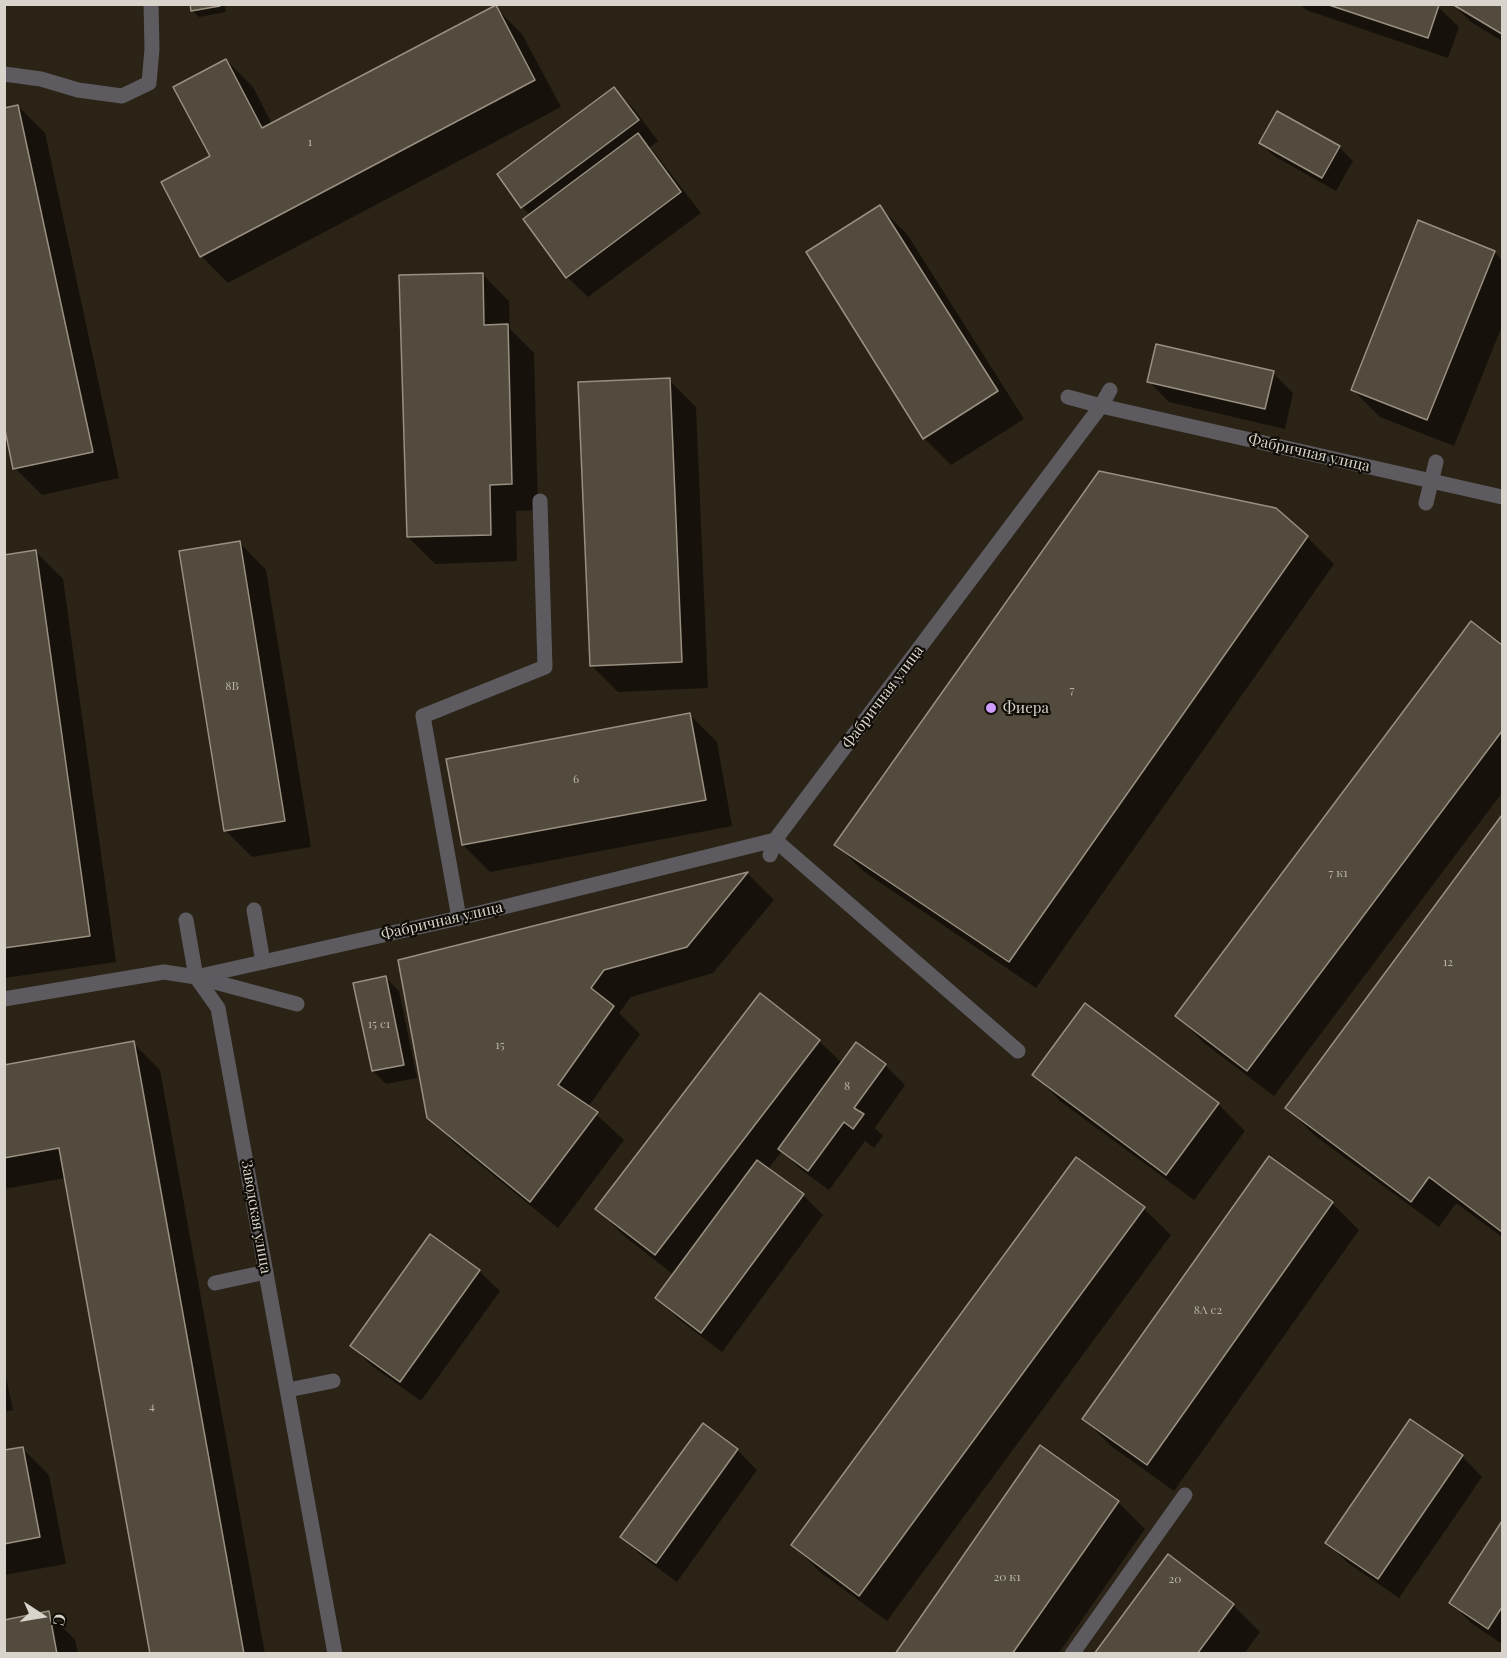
<!DOCTYPE html>
<html>
<head>
<meta charset="utf-8">
<style>
  body { margin:0 }
  #map { position:relative; width:1507px; height:1658px; overflow:hidden; background:#2a2316; font-family:"Playfair Display",serif }
  canvas { display:block }
  .frame { position:absolute; inset:0; border:6px solid #d8d4cc; pointer-events:none }
  .north { position:absolute; left:12px; top:1586px; width:60px; height:60px; -webkit-text-stroke:4px #100d07; paint-order:stroke; rotate:102deg; font-size:16px; font-weight:700; line-height:24px; text-align:center; color:#d8d4cc }
  .north::after { content:''; display:block; margin:auto; width:21px; height:27px; background:#d8d4cc; clip-path:polygon(50% 0,100% 100%,50% 72%,0 100%) }
</style>
</head>
<body>
<div id="map">
<canvas width="1507" height="1658"></canvas>
<div class="frame"></div>
<div class="north">С</div>
</div>
<script>
const context = document.querySelector('canvas').getContext('2d');
context.lineJoin = 'round';
function fillPath(path, color) {
  context.fillStyle = color;
  context.fill(path, 'evenodd');
}
function trace(path, color, width, dash) {
  context.strokeStyle = color;
  context.lineWidth = width;
  context.lineCap = dash ? 'butt' : 'round';
  context.setLineDash(dash || []);
  context.stroke(path);
}
function write(font, color, halo, rows, align = 'center') {
  context.font = font + ' "Playfair Display",serif';
  context.lineWidth = 4.5;
  context.setLineDash([]);
  context.textBaseline = 'middle';
  context.strokeStyle = halo;
  context.fillStyle = color;
  for (const [text, x, y, turn = 0] of rows) {
    context.save();
    context.translate(x, y);
    context.rotate((+turn || 0) * Math.PI / 180);
    context.textAlign = isNaN(turn) ? turn : align;
    if (halo) context.strokeText(text, 0, 0);
    context.fillText(text, 0, 0);
    context.restore();
  }
}
const shadow = new Path2D(`
  M191 4H224L226 12 199 17 192 10Z
  M1300 4H1431L1438 7 1459 27 1448 58 1306 10Z
  M1453 4H1502V41L1471 22Z
  M495 7 522 34 561 107 228 283 201 256 212 157 226 60 253 87 272 124Z
  M614 89 634 109 658 141 650 147 701 213 588 297 567 277 525 220 531 215 522 207Z
  M18 106 45 133 119 478 42 495 15 468Z
  M1261 143 1339 147 1353 161 1336 191 1274 156Z
  M880 207 907 234 1024 419 951 465 924 438Z
  M1494 252 1502 260V326L1454 446 1380 417 1353 390Z
  M482 274 509 301 510 329 534 353 538 510 516 511 517 561 435 564 408 537Z
  M1273 373 1293 393 1285 429 1169 402 1149 382Z
  M669 380 696 407 708 688 618 692 591 665Z
  M1307 537 1334 564 1036 988 863 871 836 844Z
  M240 543 266 570 311 847 252 857 225 830Z
  M36 552 63 579 116 962 4 978V556Z
  M1471 623 1502 646V793L1274 1096 1204 1043 1177 1016Z
  M690 715 717 742 732 826 490 872 463 845Z
  M1502 817V1237L1456 1203 1439 1227 1314 1135 1287 1108Z
  M748 874 774 900 713 973 631 997 619 1013 640 1034 588 1107 624 1140 558 1228 456 1145 429 1118 400 961Z
  M386 978 399 991 417 1078 386 1084 373 1071Z
  M760 996 819 1041 842 1063 885 1065 905 1085 875 1128 883 1136 874 1148 865 1141 829 1190 800 1169 782 1151 768 1169 803 1195 823 1215 722 1352 677 1318 657 1298 674 1275 624 1236 597 1209Z
  M133 1043 160 1070 265 1654H151L66 1178 4 1189V1066Z
  M1034 1074 1218 1104 1245 1131 1194 1200 1060 1101Z
  M1077 1159 1144 1209 1171 1235 887 1621 820 1572 793 1545Z
  M1332 1203 1359 1230 1174 1491 1111 1446 1084 1419Z
  M430 1236 479 1271 500 1291 421 1401 372 1366 352 1346Z
  M4 1369 13 1410 4 1412Z
  M1411 1421 1462 1456 1482 1477 1399 1598 1348 1563 1327 1543Z
  M22 1448 49 1475 66 1564 4 1575V1452Z
  M737 1450 757 1470 677 1582 643 1557 622 1537Z
  M1118 1502 1145 1529 1058 1654H896Z
  M1502 1524V1644L1471 1623 1451 1603Z
  M1168 1556 1233 1605 1260 1632 1244 1654H1095Z
  M49 1613 75 1640 78 1654H4Z`);
const building = new Path2D(`
  M190 4H220V6L191 11Z
  M1326 4H1436L1439 5 1428 38Z
  M1452 4H1502V34Z
  M496 5 535 80 200 257 161 182 210 156 173 87 226 59 262 128Z
  M614 87 639 120 521 208 497 174Z
  M18 105 93 452 13 469 4 425V108Z
  M1277 111 1340 146 1322 178 1259 143Z
  M638 133 681 192 566 278 523 219Z
  M880 205 998 391 923 439 806 252Z
  M1418 220 1495 251 1427 420 1351 390Z
  M483 273 484 325 508 324 512 484 490 485 491 535 407 537 399 275Z
  M1156 344 1274 371 1265 409 1147 382Z
  M670 378 682 662 590 666 578 382Z
  M1099 471 1276 508 1308 536 1009 962 834 845Z
  M240 541 285 821 224 831 179 551Z
  M36 550 90 936 4 948V555Z
  M1471 621 1502 645V731L1247 1071 1175 1016Z
  M690 713 706 800 462 845 446 759Z
  M1502 815V1232L1429 1177 1411 1202 1285 1108Z
  M748 872 687 947 604 970 591 988 614 1006 558 1085 598 1112 530 1202 427 1118 398 960Z
  M386 976 404 1065 372 1071 353 983Z
  M760 993 820 1040 655 1255 595 1209Z
  M1085 1003 1219 1103 1166 1175 1032 1075Z
  M134 1041 244 1654H150L59 1148 4 1158V1065Z
  M856 1042 886 1064 854 1108 864 1114 853 1129 844 1122 808 1171 778 1149Z
  M1269 1156 1333 1202 1147 1465 1082 1419Z
  M1076 1157 1145 1207 859 1596 791 1545Z
  M757 1160 804 1194 701 1333 655 1298Z
  M430 1234 480 1270 400 1382 350 1346Z
  M1410 1419 1463 1455 1378 1579 1325 1543Z
  M703 1423 738 1449 656 1563 620 1537Z
  M1040 1445 1119 1501 1012 1654H895Z
  M23 1447 40 1537 4 1544V1450Z
  M1502 1521V1607L1488 1629 1449 1603Z
  M1168 1554 1234 1604 1197 1654H1094Z
  M49 1611 57 1654H4V1620Z`);
const lane = new Path2D(`
  M1068 397 1101 406 1110 390
  M1426 503 1436 462
  M770 855 775 840 1018 1051
  M254 910 263 962
  M459 918 423 716 545 667 540 501
  M186 920 196 977 297 1004
  M215 1283 266 1272
  M288 1390 333 1381
  M1072 1654 1185 1495`);
const street = new Path2D(`
  M4 74 41 79 78 90 122 96 149 83 152 49 151 4
  M196 977 218 1008 335 1654
  M4 999 164 972 196 977 459 918 775 840 1101 406 1502 497`);
const markers = [
  [991,708,6,"#d09dff"]
];
const numberNames = [
  ["1",310,142],
  ["8В",232,686],
  ["7",1072,690],
  ["6",576,779],
  ["7 к1",1338,873],
  ["12",1448,962],
  ["15 с1",379,1024],
  ["15",500,1045],
  ["8",847,1086],
  ["8А с2",1208,1310],
  ["4",152,1406],
  ["20 к1",1007,1577],
  ["20",1175,1579]
];
const streetNames = [
  ["Фабричная улица",1309,453,13],
  ["Фабричная улица",883,697,-53],
  ["Фабричная улица",442,921,-13],
  ["Заводская улица",256,1217,80]
];
const poiNames = [
  ["Фиера",1003,708]
];
fillPath(shadow, '#0007');
fillPath(building, '#534b3d');
trace(building, '#999081', 1.5);
trace(lane, '#5d5a60', 15);
trace(street, '#5d5a60', 15);
for (const [x, y, r, color] of markers) {
  const dot = new Path2D();
  dot.arc(x, y, r, 0, 2 * Math.PI);
  context.fillStyle = color;
  context.fill(dot);
  trace(dot, '#100d07', 2);
}
write('12px', '#b7b2a8', null, numberNames);
write('15px', '#d8d4cc', '#100d07', streetNames);
write('15px', '#d8d4cc', '#100d07', poiNames, 'left');
</script>
</body>
</html>
